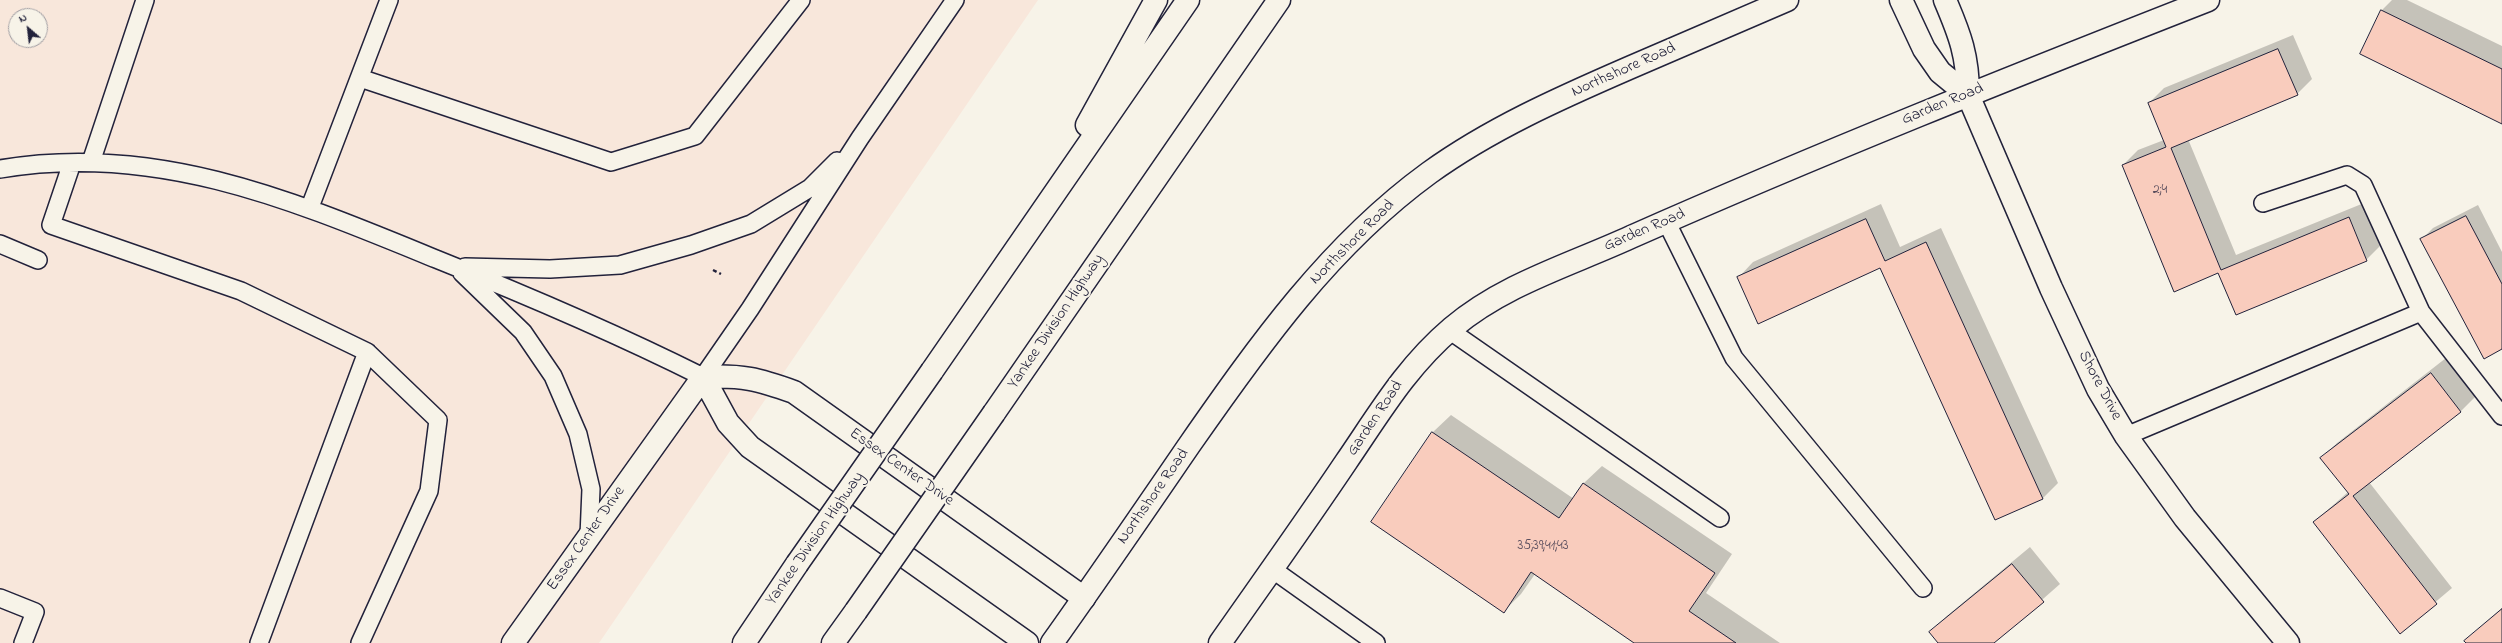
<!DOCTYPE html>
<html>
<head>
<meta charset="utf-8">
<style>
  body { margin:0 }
  #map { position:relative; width:2502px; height:643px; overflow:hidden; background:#f7f3e8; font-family:"Indie Flower",sans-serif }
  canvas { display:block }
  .north { position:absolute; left:8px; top:8px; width:40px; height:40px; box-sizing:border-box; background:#f7f3e8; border:1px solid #a29fa3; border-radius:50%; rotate:332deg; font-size:11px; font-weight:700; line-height:16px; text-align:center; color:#22223b }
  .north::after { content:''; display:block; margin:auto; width:14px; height:18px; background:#22223b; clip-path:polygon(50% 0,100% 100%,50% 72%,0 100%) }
</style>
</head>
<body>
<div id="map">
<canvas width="2502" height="643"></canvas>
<div class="north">N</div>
</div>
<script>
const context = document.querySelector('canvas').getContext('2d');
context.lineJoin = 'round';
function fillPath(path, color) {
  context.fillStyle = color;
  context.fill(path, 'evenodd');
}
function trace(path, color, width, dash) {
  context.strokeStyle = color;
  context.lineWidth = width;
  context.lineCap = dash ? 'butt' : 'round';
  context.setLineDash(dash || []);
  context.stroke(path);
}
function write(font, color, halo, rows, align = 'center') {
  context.font = font + ' "Indie Flower",sans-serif';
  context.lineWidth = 4;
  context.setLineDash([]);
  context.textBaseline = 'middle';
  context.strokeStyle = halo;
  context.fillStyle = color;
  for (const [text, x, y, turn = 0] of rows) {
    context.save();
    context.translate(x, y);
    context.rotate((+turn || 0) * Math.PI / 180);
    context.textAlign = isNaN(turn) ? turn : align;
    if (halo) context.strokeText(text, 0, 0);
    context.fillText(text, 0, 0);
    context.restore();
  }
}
const built = new Path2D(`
  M0 0H1038L599 643H0ZM16 16H40V40H16Z`);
const shadow = new Path2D(`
  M2392 0H2407L2502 46V123L2361 53 2382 10Z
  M2293 35 2312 79 2297 94 2188 139 2236 255 2364 203 2381 245 2366 260 2219 272 2123 165 2138 150 2164 140 2149 103 2164 88Z
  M1881 204 1900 247 1941 228 2058 483 2043 498 1996 519 1881 267 1738 278 1753 262Z
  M2478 205 2502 252V348L2422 239 2433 228Z
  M2446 358 2476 396 2461 411 2369 482 2452 588 2400 632 2314 522 2348 492 2322 458 2337 443Z
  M1451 415 1574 499 1584 483 1602 466 1732 554 1706 593 1780 643H1636L1535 574 1521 594 1504 611 1372 522 1433 432Z
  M2030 547 2060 584 1993 643H1939L1930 632 1948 615Z
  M2502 608V643H2467L2465 641Z`);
const building = new Path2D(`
  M2381 10 2502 69V124L2360 54Z
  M2278 49 2298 95 2171 148 2221 270 2349 217 2367 261 2236 315 2218 273 2174 292 2122 165 2166 147 2148 103Z
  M2466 216 2502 284V349L2484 359 2420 239Z
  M1866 219 1885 261 1926 242 2043 499 1995 520 1880 268 1758 324 1737 277Z
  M2431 373 2461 412 2353 496 2437 604 2400 634 2313 522 2349 494 2320 458Z
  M1432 432 1559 518 1583 483 1715 573 1689 611 1736 643H1634L1531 572 1504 613 1371 522Z
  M2012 564 2044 602 1994 643H1938L1929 632Z
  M2502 609V643H2466L2464 641Z`);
const path = new Path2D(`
  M713 270 721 274`);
const service = new Path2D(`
  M360 78 611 162 695 136 801 0
  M91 162 145 0
  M72 163 51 225 241 291 367 352 438 420 429 491 360 643
  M0 169C157 142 294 201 436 259 526 295 615 333 703 377L750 309 860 138 955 0
  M2263 203 2347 175 2363 185 2421 312 2502 416
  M310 207 389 0
  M1666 221 1734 358 1923 588
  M0 244 38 260
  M465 267 550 269 620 265 691 245 751 224 810 188 837 161
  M462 273 523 332 553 376 578 434 591 489 589 536
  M1449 330 1720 518
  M2126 436 2421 312
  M1272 569 1376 643
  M0 598 35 612 23 643
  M259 643 367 352`);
const minor = new Path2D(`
  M1901 0 1924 49 1940 72 1968 95
  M1945 0C1960 35 1968 56 1968 95L2051 288 2098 389 2126 436 2185 518 2288 643
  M703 377C742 375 758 379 794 392L1084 598
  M703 377 728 423 750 447 1027 643
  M513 643 703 377
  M1220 643C1262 583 1305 523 1346 462 1379 414 1406 367 1452 328 1504 284 1570 265 1631 237 1821 153 2014 76 2208 0`);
const tertiary = new Path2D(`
  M1052 643C1099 577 1144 511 1190 444 1259 345 1330 245 1429 173 1490 129 1560 98 1629 68 1682 45 1734 23 1787 0`);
const motorway = new Path2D(`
  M1087 125 1156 0
  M932 371 1188 0
  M994 413 1279 0
  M744 643 797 564
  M833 643 856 611`);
const motorwayBridge = new Path2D(`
  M797 564 932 371
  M856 611 994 413`);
const numberNames = [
  ["2;4",2160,191],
  ["35;39;41;43",1543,547]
];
const streetNames = [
  ["Northshore Road",1624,71,-24],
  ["Garden Road",1943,105,-22],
  ["Garden Road",1645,231,-23],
  ["Northshore Road",1353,243,-45],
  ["Yankee Division Highway",1057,322,-56],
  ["Shore Drive",2099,386,62],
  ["Garden Road",1376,419,-56],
  ["Essex Center Drive",901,468,35],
  ["Northshore Road",1154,497,-55],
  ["Essex Center Drive",587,539,-55],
  ["Yankee Division Highway",816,539,-55]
];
fillPath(built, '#f8e7db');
fillPath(shadow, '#0003');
fillPath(building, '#f9ccbd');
trace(building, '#22223b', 1);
trace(service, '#22223b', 20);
trace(minor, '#22223b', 25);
trace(tertiary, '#22223b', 25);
trace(motorway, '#22223b', 25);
trace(path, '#22223b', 2.5, [4, 3]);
trace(service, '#f7f3e8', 17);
trace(minor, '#f7f3e8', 22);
trace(tertiary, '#f7f3e8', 22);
trace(motorway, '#f7f3e8', 22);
trace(motorwayBridge, '#22223b', 25, []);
trace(motorwayBridge, '#f7f3e8', 22);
write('14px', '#584c5c', null, numberNames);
write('16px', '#22223b', '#f7f3e8', streetNames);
</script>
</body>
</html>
